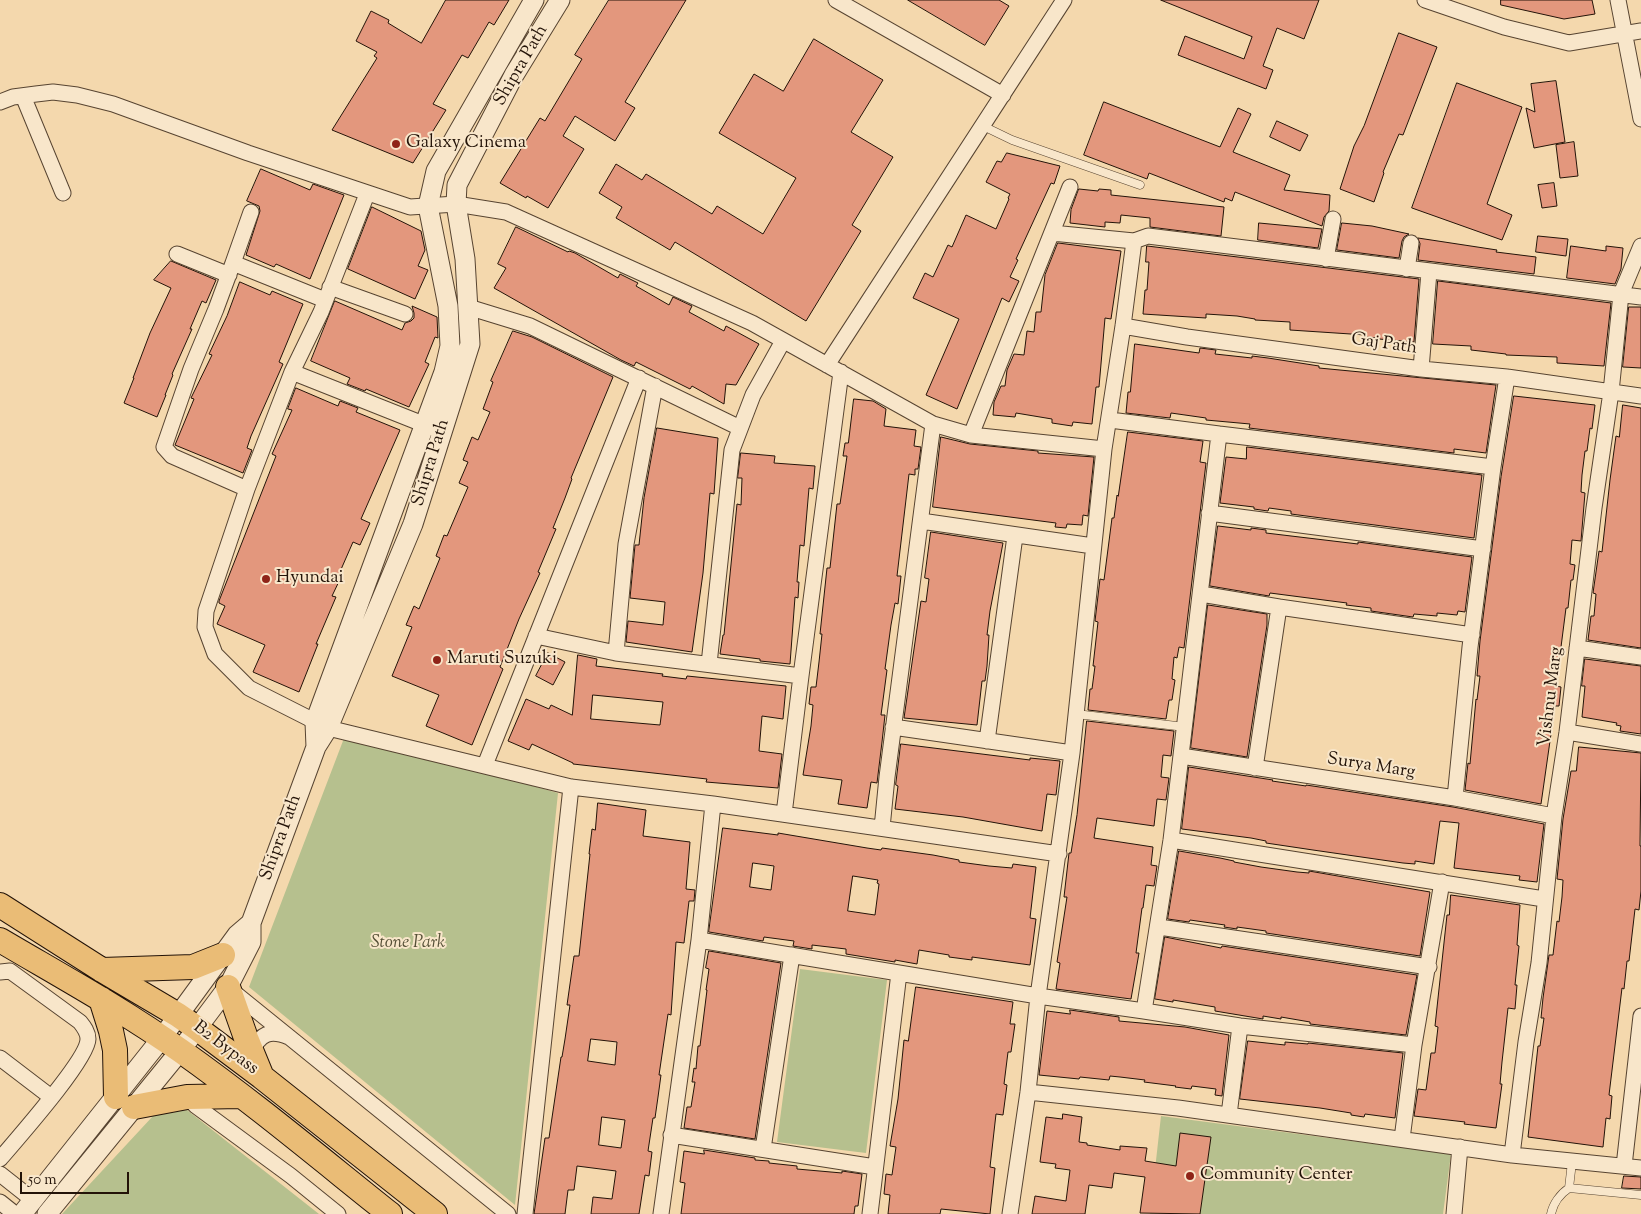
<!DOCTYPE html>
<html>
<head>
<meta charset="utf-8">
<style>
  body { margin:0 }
  #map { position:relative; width:1641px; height:1214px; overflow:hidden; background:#f4d8ad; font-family:"Sorts Mill Goudy",serif }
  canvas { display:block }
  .scale { position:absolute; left:20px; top:1172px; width:109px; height:22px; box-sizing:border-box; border:2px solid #231308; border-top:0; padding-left:6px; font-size:15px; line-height:18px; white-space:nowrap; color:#231308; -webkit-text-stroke:4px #f8e6ca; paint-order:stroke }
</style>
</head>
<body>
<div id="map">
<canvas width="1641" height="1214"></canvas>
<div class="scale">50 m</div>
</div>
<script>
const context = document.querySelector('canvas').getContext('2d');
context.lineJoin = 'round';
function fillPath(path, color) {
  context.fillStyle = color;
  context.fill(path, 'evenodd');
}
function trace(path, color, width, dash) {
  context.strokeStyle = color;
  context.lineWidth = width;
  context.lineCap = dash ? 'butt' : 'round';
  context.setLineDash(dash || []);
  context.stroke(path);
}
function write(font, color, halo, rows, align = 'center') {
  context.font = font + ' "Sorts Mill Goudy",serif';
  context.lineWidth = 4;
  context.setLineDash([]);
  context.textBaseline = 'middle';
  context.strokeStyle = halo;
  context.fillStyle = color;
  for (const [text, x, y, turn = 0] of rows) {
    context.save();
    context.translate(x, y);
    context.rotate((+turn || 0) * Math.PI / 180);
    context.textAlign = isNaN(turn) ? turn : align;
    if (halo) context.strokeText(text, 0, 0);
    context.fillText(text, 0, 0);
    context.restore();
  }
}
const green = new Path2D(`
  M346 733 558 793 515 1205 249 987Z
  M800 969 887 980 866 1153 777 1142Z
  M187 1110 319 1214H62L153 1116Z
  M1161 1116 1451 1154 1443 1214H1150Z`);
const building = new Path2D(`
  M446 0H509L494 25 489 22 468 58 462 55 433 104 446 110 413 163 332 130 377 58 374 56 377 52 356 41 371 11 389 20 388 23 421 43Z
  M609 0H686L625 102 635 108 615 141 575 116 563 136 584 149 548 208 527 196 526 198 500 183 540 118 545 121 582 59 575 55Z
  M908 0H999L1009 6 985 45Z
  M1161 0H1319L1304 39 1277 28 1263 66 1273 70 1266 89 1178 55 1185 36 1244 59 1252 37Z
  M1501 0H1592L1595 14 1564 19 1501 5Z
  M1399 33 1437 47 1403 135 1399 134 1383 172 1384 173 1374 202 1340 189 1354 146 1364 126Z
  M814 39 883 80 851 132 893 157 852 225 861 231 806 321 675 242 670 250 616 218 622 207 599 193 616 164 642 180 646 174 712 214 717 206 763 234 796 178 719 133 754 74 783 91Z
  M1556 81 1565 142 1534 148 1526 108 1535 112 1531 84Z
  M1457 83 1522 107 1487 204 1512 215 1502 240 1412 208Z
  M1104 102 1220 147 1238 108 1251 114 1233 152 1290 175 1284 190 1330 195 1329 211 1324 217 1322 226 1235 192 1232 201 1225 198 1224 202 1149 173 1147 179 1084 155Z
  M1277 121 1308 135 1300 151 1270 137Z
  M1574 142 1578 176 1560 178 1556 145Z
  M1007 153 1060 166 1054 184 1051 183 1016 259 1018 260 1010 277 1019 281 1009 302 1002 298 957 409 926 395 959 319 913 298 925 273 933 277 948 245 952 247 966 215 996 229 1009 199 1008 198 1010 194 986 182 997 161 1001 162Z
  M261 169 310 190 313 184 344 195 310 279 276 264 274 267 246 255 260 211 259 206 247 201Z
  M1554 183 1557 206 1542 208 1538 185Z
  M1079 189 1098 191 1099 189 1111 190V195L1224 207 1221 236 1150 227V218L1121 215 1120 223 1105 222V227L1070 223 1071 210Z
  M372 207 421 231 425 250 418 266 428 270 415 299 348 269Z
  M1259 223 1322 229 1318 248 1258 240Z
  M1342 223 1372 226 1409 234 1404 237 1402 241 1399 258 1337 250Z
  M516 227 568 252 569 251 575 253 618 278 620 274 638 283 636 286 669 305 673 297 692 306 689 312 724 331 726 326 759 344 736 385 726 384 724 404 692 386 690 389 636 362 634 366 621 360 494 288 506 268 498 264Z
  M1538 236 1568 239 1566 256 1536 252Z
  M1418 238 1497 250 1496 252 1536 257 1534 274 1418 260 1420 244Z
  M1058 243 1121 251 1111 319 1105 318 1099 387H1096L1092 424 1073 422 1072 426 1052 423V419L1016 413 1015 417 993 415 994 402 1001 386H1005L1007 370 1014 354 1024 355 1027 331 1034 332 1036 312H1041L1045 275Z
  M1147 246 1419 279 1414 342 1379 339V338L1365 337 1366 335 1290 330V322L1255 320V319L1237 316 1206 314V318L1143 314 1145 290H1147L1149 262H1146Z
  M1571 246 1606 251V246L1623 248 1621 269 1615 284 1567 278Z
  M171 261 216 280 206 303 202 301 190 329H192L172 374 173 375 165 395H166L157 417 124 403 134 378H133L150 333 171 288 154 280Z
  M1438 281 1611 303 1604 366 1557 363V357L1506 355V354L1471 350V346L1433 344Z
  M240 282 270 295 272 291 303 304 279 362 283 364 251 436 247 448 252 450 243 473 175 445 194 399 191 398 212 355 209 354 227 316Z
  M335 301 402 330 405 323 411 321 414 318V313L412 306 437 317 438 338 435 337 425 362 429 364 409 407 366 389 365 391 347 384 350 378 311 361Z
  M1629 307H1641V368L1623 367Z
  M513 331 532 337 613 377 571 478 572 479 565 498 553 528 556 529 538 572 540 573 519 619 500 667 503 669 472 745 426 726 439 695 392 676 412 627 406 625 414 606 419 609 440 558 436 556 444 535 447 536 468 487 459 483 468 462 463 460 472 437 478 440 490 412 483 409 493 382 491 381Z
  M1135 344 1199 353 1200 348 1216 350 1215 354 1252 358V356L1268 358 1319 366V368L1496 385 1486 453 1454 449V453L1249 428 1250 424 1206 420V418L1171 413 1170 418 1126 413 1128 392H1130Z
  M296 388 338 406 340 401 358 408 356 412 400 430 361 519 370 523 360 545 353 542 339 574 342 575 332 596 336 597 316 644H318L299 692 253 672 265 645 217 624 225 606 219 603V601L276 456 272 454 292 410 288 409Z
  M1514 396 1595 405 1592 429 1590 428 1587 451H1585L1582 475 1581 492 1585 493 1581 541 1572 540 1570 564 1575 565 1573 580H1571L1568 608H1566L1556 686 1561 687 1559 706H1555L1541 804 1465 790 1468 763 1470 764 1476 699 1477 700 1480 676H1477L1480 641 1501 477Z
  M854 399 873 401 886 409 884 426 916 430 914 446 921 447 918 469H915V475L909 474 897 576H901L898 604 895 603 891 625 885 669 887 670 881 715H885L882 742 877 783 871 782 867 808 838 804 842 780 803 775 811 726 813 705 809 704 811 687H816L819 662 822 634H820L827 568H830L837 504H840L843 484 847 456H843L845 443H848Z
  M1623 405 1641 408V648L1588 640 1591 616H1594L1596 594 1593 593 1599 551 1602 552 1610 480 1616 436 1619 437Z
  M657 428 718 438 714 494 710 493 703 573 692 652 626 642 628 621 663 625 665 602 630 598 635 545H639L644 498Z
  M1128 432 1203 441 1200 462 1206 463 1184 648 1179 647 1177 658 1174 657 1172 679 1175 680 1172 700H1169L1166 719 1088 710 1090 689H1092L1095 666H1093L1098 622 1095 621 1100 579 1104 580 1112 518H1114L1117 495 1118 496Z
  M941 437 970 444 1038 451V453L1094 457 1088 516 1083 515 1082 525 1067 524 1066 528 1055 527 1056 523 933 507Z
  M1247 447 1482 475 1474 538 1291 514V511L1269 508 1268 511 1254 509V507L1220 503 1226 457 1246 459Z
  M741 453 775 456 774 463 815 466 813 489 809 488 804 546 800 545 797 582H799L798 598 795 597 790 664 760 661V659L720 654 723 635H724L737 504 741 505 742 478H738Z
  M1218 526 1251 530V528L1266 530V533L1358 544V542L1472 557 1465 612 1458 611 1457 615 1437 613V616L1414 614 1413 617 1371 611V608L1346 605 1347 603 1270 593 1269 596 1210 586Z
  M931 532 1003 543 990 611 987 635H989L987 666 985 681H982L977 725 904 718 921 601 926 602 929 579 925 578Z
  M1208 605 1267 614V625L1247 757 1191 748Z
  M548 653 565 662 553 685 536 676Z
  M578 655 597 659 596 666 663 674 662 676 686 679 687 676 786 686 783 719 762 716 759 751 782 754 778 788 706 782 707 779 573 764V763L532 744 529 750 508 741 526 699 549 709 551 705 572 715ZM593 695 663 702 660 725 591 719Z
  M1585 659 1641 666V734L1620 731 1621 726 1616 725 1617 723 1582 717 1585 686H1582Z
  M1087 721 1174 731 1171 756 1163 755 1161 777 1169 778 1166 800 1157 799 1154 826 1097 818 1094 838 1153 847 1151 865 1157 866 1154 886 1146 885 1143 908H1142L1136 953H1139L1131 999 1056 989 1060 963 1057 962 1067 897H1064L1069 853H1071L1077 815Z
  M901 744 1030 760V758L1060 761 1056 795 1047 794 1042 831 963 817 895 809 898 786 896 785Z
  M1579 747 1641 753 1640 846H1641V891L1639 910 1635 909 1629 961H1627L1624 989 1622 988 1609 1095 1612 1096 1610 1119 1606 1118 1603 1147 1528 1137 1538 1046H1540L1544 1018H1541L1543 998 1549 955H1553L1557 921 1559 922 1562 897 1563 880 1557 879 1563 819 1571 771H1576Z
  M1189 767 1273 780 1272 781 1306 786V785L1453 807 1544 824 1537 882 1519 880 1520 876 1454 868 1459 823 1440 821 1434 864 1415 861V864L1403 863 1313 850 1266 843V841L1251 838 1182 829Z
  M598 803 646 810 643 836 690 842 686 889 695 890 694 901H689L684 943 676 942 671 1015 668 1014 659 1075H661L658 1097 655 1118H653L648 1151 652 1152 649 1176 645 1175 639 1214H591L593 1197 612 1199 616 1171 577 1166 574 1190H568L565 1214H534L545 1138H549L561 1057H562L565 1039 570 1005H567L574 956H579L590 854H589L592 829 595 830ZM591 1039 617 1042 615 1065 588 1061ZM602 1117 625 1120 621 1148 599 1145Z
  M723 828 778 835V833L867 848 881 850 882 848 933 855 959 860V862L989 866 1012 868 1013 864 1036 867 1030 918 1036 919 1030 965 972 957V960L949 957V955L919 950 917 964 895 960V962L846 954V949L812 945V949L793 946 794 941 764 937 763 941 709 932ZM753 863 774 866 771 890 750 887ZM853 876 878 880 877 883 879 884 875 915 848 911Z
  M1179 851 1220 858 1234 861V862L1261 867 1297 872 1309 873V871L1430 892 1420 956 1266 933V931L1237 927V929L1224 927 1225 925 1190 920 1189 922 1168 919Z
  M1451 895 1520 905 1517 945 1519 946 1515 985H1517L1515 1009 1508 1008 1502 1062 1500 1084H1502L1496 1128 1464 1124 1465 1122 1414 1116 1418 1089 1426 1090 1431 1053H1435L1438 1027 1435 1026 1447 915H1449Z
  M1165 937 1221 948 1222 946 1417 975 1406 1035 1310 1024V1022L1281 1017V1019L1263 1016V1019L1215 1011V1007L1173 1000V1002L1155 999Z
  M709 951 781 963 755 1139 684 1128 687 1107H691L695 1082H692L694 1068 696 1069 698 1046H700L707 990H706L709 969 706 968Z
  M916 987 1013 1002 1010 1024H1015L1011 1052H1008L1004 1084 1007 1085 1003 1115 996 1114 990 1167 995 1168 990 1214 941 1209 940 1214H888L890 1195 884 1194 886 1174 892 1175 896 1147 890 1146 898 1099 904 1040 908 1041Z
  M1070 1010 1119 1017V1021L1185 1027 1229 1035 1222 1096 1215 1095 1216 1089 1192 1086 1191 1089 1175 1087 1176 1086 1144 1082 1145 1080 1120 1077 1110 1076 1109 1080 1080 1077 1079 1079 1039 1075 1047 1011 1070 1014Z
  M1248 1041 1285 1045V1042L1308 1044V1043L1403 1053 1395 1118 1365 1114 1364 1117 1351 1115V1113L1320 1108 1240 1099Z
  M1063 1114 1082 1117 1079 1142 1087 1143V1145L1120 1150V1146L1147 1148 1145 1161 1176 1166 1180 1133 1211 1137 1200 1214 1140 1213 1145 1177 1114 1173 1112 1188 1089 1185 1085 1214H1032L1035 1196 1066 1201 1070 1170 1055 1168 1056 1164 1040 1162 1046 1117 1062 1119Z
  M704 1150 755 1158V1160L769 1161V1163L797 1166V1169L842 1173V1171L862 1174 858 1206H855L854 1214H681L685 1183 680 1182 684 1151 704 1154Z
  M1624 1176 1641 1177V1189L1622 1188Z`);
const service = new Path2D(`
  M983 126 1012 140 1140 185
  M1076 714 1185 727
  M1569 1188 1572 1162
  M1551 1214C1553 1204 1560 1194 1569 1188L1641 1195`);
const minor = new Path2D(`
  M836 0 1003 95
  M1425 0 1504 27 1569 43 1641 31
  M1618 0 1641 119
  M23 96 63 193
  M0 102 13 97 36 94 53 92 77 95 113 104 248 153 410 207 456 204 506 212 752 323 933 424 971 435 1104 449
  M367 194 321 312 292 372 247 489 206 611 205 627 215 654 249 688 328 728 571 787 713 804 1059 854
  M1052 233 1134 241 1148 236 1641 297
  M177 254 229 275
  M1326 259 1333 219
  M233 263 251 212
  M1407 269 1411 243
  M330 287 405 314
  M468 307 530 326 740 428
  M1123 326 1187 337 1421 369 1507 377 1641 396
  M827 365 1064 0
  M1421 369 1429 272
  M292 372 433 428
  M1219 434 1493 467
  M971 435 1070 187
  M247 489 172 456 164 447 191 369 216 309 233 263 325 300
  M1209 513 1483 549
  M921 521 1093 546
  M1201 594 1279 607
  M536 636 616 653 801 676
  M1577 648 1641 657
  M616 653 626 544 655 386
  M709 664 732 450 753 395 783 341
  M893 727 1072 753
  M1567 732 1641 744
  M987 741 1015 536
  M1181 756 1455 798 1554 816
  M485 765 639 378
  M1255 768 1279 607 1472 635
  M1455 798 1470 647 1493 467 1507 377
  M784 814 801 676 841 372
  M882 828 887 777 933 424
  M1171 840 1544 899
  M1159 927 1429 967
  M699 940 1038 996 1144 1011 1171 840 1219 434 1110 420
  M0 972 10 971 80 1022C84 1027 88 1032 88 1039 88 1059 17 1139 0 1159
  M231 990 508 1214
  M1144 1011 1240 1026 1414 1045
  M251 1051C261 1034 269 1029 289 1037
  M0 1058 51 1097
  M1028 1092 1178 1108 1512 1155 1641 1168
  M187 1097 196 1106 291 1176 338 1214
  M1229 1115 1240 1026
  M671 1135 875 1167
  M1402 1139 1414 1045 1442 882
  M763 1149 792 955
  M1512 1155 1526 1042 1539 963 1554 816 1567 732 1594 508 1611 392 1621 294 1641 246
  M1624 1166 1641 1016
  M0 1174 33 1200
  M0 1202 15 1214
  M525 1214 571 787
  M661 1214 699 940 713 804
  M870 1214 899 973
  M1010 1214 1028 1092 1038 996 1072 753 1104 449 1123 326 1134 241
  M1454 1214 1460 1147`);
const tertiary = new Path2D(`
  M316 747 315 722 444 372 450 346 448 306 428 206 436 171 534 0
  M22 1214 161 1039 237 935 251 923
  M47 1214 180 1051 228 987 251 942V923L316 747 328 728 413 524 470 344 465 259 456 204 457 185 514 75 560 0`);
const primary = new Path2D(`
  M0 905 102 970 178 1015 198 1029 262 1077 435 1214
  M0 940C61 976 123 1010 181 1051 253 1102 321 1159 390 1214
  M102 970 193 967 223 955
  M228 987 246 1038 262 1077
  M101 999 111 1031 115 1050 116 1097
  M134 1107 187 1097 241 1096`);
const markers = [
  [396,144,5,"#8f2418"],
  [266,579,5,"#8f2418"],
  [437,660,5,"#8f2418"],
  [1190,1176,5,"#8f2418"]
];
const streetNames = [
  ["Shipra Path",522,66,-60],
  ["Gaj Path",1384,345,8],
  ["Shipra Path",432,463,-73],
  ["Vishnu Marg",1552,697,-83],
  ["Surya Marg",1371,767,9],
  ["Shipra Path",282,838,-70],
  ["B2 Bypass",225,1049,37]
];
const poiNames = [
  ["Galaxy Cinema",406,144],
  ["Hyundai",276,579],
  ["Maruti Suzuki",447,660],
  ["Community Center",1200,1176]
];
const parkNames = [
  ["Stone Park",408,944]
];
fillPath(green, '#b6c08e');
fillPath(building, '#e3977d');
trace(building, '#231308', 1);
trace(service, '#574431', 9);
trace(minor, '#574431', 17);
trace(tertiary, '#574431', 21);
trace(primary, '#231308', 26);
trace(service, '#f8e6ca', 8);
trace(minor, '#f8e6ca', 15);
trace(tertiary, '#f8e6ca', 19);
trace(primary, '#eabc76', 24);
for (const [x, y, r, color] of markers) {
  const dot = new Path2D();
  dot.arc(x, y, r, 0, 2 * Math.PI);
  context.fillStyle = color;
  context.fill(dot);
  trace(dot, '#f8e6ca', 2);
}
write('18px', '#231308', '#f8e6ca', streetNames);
write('18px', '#231308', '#f8e6ca', poiNames, 'left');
write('italic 18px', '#565037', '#f8e6ca', parkNames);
</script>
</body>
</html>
